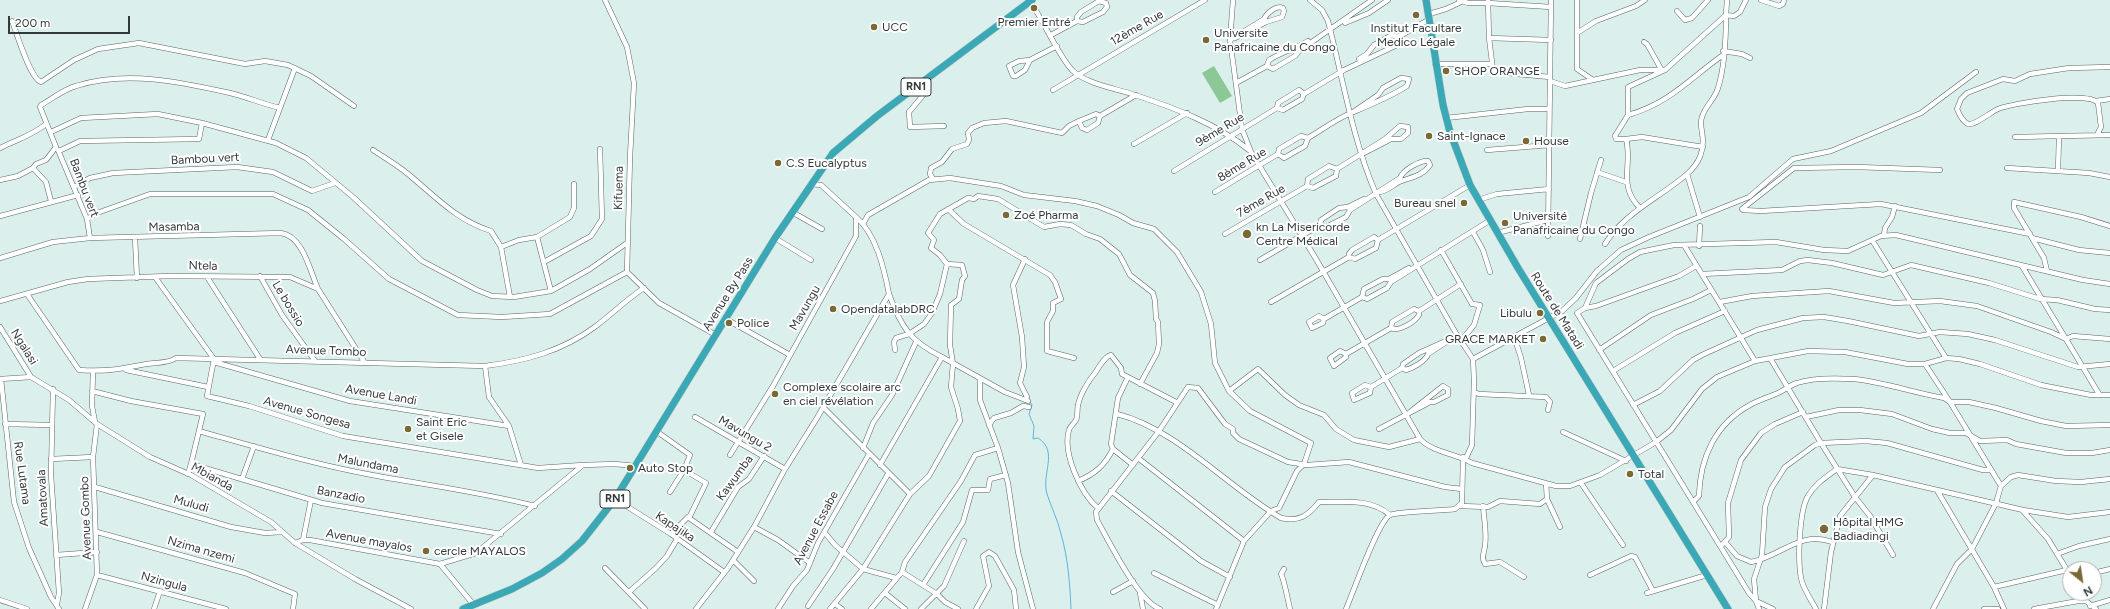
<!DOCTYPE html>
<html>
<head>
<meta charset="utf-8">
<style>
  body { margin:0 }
  #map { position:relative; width:2110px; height:609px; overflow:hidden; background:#dbefed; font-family:Figtree,sans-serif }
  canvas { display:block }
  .north { position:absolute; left:2062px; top:561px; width:40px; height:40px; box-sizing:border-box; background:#fff; border:1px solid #adb1b0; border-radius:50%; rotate:150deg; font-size:11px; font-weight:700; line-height:16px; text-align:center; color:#333b3a }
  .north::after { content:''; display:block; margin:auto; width:14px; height:18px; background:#7a6836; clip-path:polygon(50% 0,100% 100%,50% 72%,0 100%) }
  .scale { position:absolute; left:8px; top:16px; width:122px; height:18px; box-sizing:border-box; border:2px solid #333b3a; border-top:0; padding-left:5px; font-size:12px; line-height:14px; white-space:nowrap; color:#333b3a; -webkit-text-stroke:3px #fff; paint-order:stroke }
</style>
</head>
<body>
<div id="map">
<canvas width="2110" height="609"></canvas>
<div class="north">N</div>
<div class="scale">200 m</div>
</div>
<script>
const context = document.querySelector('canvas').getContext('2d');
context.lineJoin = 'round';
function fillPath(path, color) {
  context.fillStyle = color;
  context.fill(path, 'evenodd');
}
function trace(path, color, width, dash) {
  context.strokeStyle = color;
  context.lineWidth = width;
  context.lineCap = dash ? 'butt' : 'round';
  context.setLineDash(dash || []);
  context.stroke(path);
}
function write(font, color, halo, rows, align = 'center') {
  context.font = font + ' Figtree,sans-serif';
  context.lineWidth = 4;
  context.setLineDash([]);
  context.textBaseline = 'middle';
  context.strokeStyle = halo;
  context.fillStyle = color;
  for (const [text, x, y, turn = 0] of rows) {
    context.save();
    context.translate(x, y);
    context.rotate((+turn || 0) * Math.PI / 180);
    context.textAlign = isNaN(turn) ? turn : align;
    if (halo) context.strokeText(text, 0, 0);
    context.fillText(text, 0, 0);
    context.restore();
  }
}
const green = new Path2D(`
  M1214 66 1232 96 1220 103 1202 73Z`);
const stream = new Path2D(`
  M1030 402 1032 405 1029 414 1034 426 1033 439 1038 438C1059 451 1041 474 1047 494 1051 507 1058 520 1061 534 1068 558 1070 584 1071 609`);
const minor = new Path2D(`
  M605 0 627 47 634 83 630 157 627 272 659 303 716 335
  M1233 0 1230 40 1242 129 1251 152 1316 259 1420 439C1432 452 1457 454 1472 463L1556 486H1570L1600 475 1656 442 1671 430 1702 389 1717 377 1755 361 1808 351 1845 352 1908 364H1925L1946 358 1959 359 1980 364 2041 385 2091 395H2110
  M1310 0 1322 10 1328 21C1343 79 1352 138 1376 194L1457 335 1473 359 1474 381 1472 445 1466 458
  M1459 0 1468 3H1488L1551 7
  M1488 0 1489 38 1493 70 1506 73 1550 77
  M1577 0V69L1593 80
  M1727 0 1726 15 1734 16 1740 12 1746 0
  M1761 0 1779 6 1783 4 1784 0
  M1030 1C1042 18 1060 59 1073 71 1089 85 1115 88 1135 95 1175 108 1217 124 1249 150
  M1677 11 1685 20 1692 18 1708 0
  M1429 14 1446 9 1461 2
  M12 21C17 34 30 78 41 82L74 60 98 49 139 43 245 64 265 61 288 65 311 76 354 106
  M1345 23 1369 13 1388 0
  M1577 33 1596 21 1636 6 1645 0
  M1051 35 1077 21 1083 22 1103 12 1107 7 1106 3 1099 1 1081 12 1077 17V21
  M1398 37 1430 19
  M1489 38 1551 40
  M1230 40 1264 19C1267 13 1276 5 1283 8L1284 11 1282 17 1266 22 1235 38
  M1644 42 1647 44 1661 69
  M1723 51 1742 54 1750 58
  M1359 59 1367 54 1374 45 1392 35 1398 37
  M1030 60 1025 70 1016 76H1013L1009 66 1019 61 1030 60 1057 46
  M1435 64H1491
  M1267 66 1273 69 1295 56 1299 51 1372 0
  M1267 66 1269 60C1282 52 1295 49 1308 41
  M1550 81 1565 86 1640 70H1665
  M1236 83 1267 66
  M920 84 925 93 909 112 910 127 944 126
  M1053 90 1205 0
  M1299 90 1304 94 1302 99 1283 110 1277 108 1278 103Z
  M1304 94 1344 70 1395 46 1399 42 1398 37
  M2096 101 2110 99
  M280 108 295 68
  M1096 114 1100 116 1098 123 1087 130 1082 128 1079 121Z
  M1628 115C1670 103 1689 79 1723 55
  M1100 116 1136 95
  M1446 118 1528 109H1549
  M51 132 81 118 158 114 202 123 276 143 306 158 353 197 422 261 477 290 492 296 514 297 551 291 590 269 627 243
  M2097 135 2101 127 2098 103C2089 91 2012 103 1998 109 1991 112 1974 126 1968 124 1962 121 1959 114 1957 109L1961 99 1967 93 2003 79 2015 81 2030 74 2069 68 2110 67
  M1301 136 1308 138 1305 146 1284 158 1278 154 1279 149Z
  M2015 137 2110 135
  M1308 138C1322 130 1336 119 1351 113 1370 105 1390 97 1407 86L1409 79 1401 78 1383 88 1378 95 1353 112
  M1626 139 1642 137 1703 147
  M1134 144 1187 113
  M0 148C16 140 33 135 46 124
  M58 150 87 219 90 238
  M373 150C385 158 397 165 408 174 436 197 456 220 491 231L501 247 510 297
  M1487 150 1550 145
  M59 151 80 141 199 139 202 123
  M1329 166 1337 169 1336 176 1313 188 1307 186 1308 179Z
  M33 168 46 182 51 201
  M2007 168 2089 173 2110 177
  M1337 169 1385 139 1400 126 1408 127V133L1401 139H1391L1364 153
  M1940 170 1857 167 1794 168 1742 209 1743 210 1761 211 1881 204 2030 234
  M1174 171 1277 108
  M2058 171 2059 137
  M1597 172 1626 182
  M1687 174 1700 217
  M933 179 930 174 931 168 942 162 952 149 967 144 969 140 968 133 972 128 984 123 1006 121 1062 133 1069 126 1079 121
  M0 180 18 176 33 168 36 164 46 160 56 147 40 107 41 105C52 99 64 89 76 86 126 70 181 82 230 93 247 97 263 104 280 108L268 140
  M74 187 90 178 113 173 237 167 273 172 312 191 335 183
  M1215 192 1278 154
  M1478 200 1497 194 1549 189
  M1640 208C1617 185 1633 165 1626 139H1616L1615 136 1628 115V87L1665 70 1726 15
  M948 209 964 224 1050 275 1055 282 1061 299 1053 303V311L1047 322V351L1074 358
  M792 212 822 229
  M0 216 78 195
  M87 219 97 213 150 194H273L308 210 344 239 389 279 458 315 502 317 550 314 627 272
  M863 224 868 215 929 180 950 178 1001 186 1024 195 1075 201 1097 206 1119 215 1133 223 1154 229 1177 252 1201 292 1211 324 1215 363 1229 391 1250 411 1311 443 1304 464 1297 471 1279 508 1271 511 1244 541 1216 609
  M1320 225 1326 227 1346 217 1350 210 1400 178C1403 170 1420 160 1428 161L1430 165C1422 177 1410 177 1399 182 1393 185 1386 192 1379 192
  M1320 225 1321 220 1339 208 1348 207 1364 199
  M1473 232 1483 250 1490 272
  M1497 233 1548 220
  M1225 234 1307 186
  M1884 235 1885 228 1892 217 1895 206
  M1548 236 1551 0
  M537 237 551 291
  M1374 237 1378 240 1376 248 1355 259 1349 257V254L1352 250Z
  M135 238 137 278
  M775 238 811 260
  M2032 238 2079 250 2110 253
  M1580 239 1591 193 1601 160
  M1378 240 1470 185
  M1872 240 1946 358
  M1605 244C1624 213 1659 198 1686 175 1700 163 1705 150 1702 132 1701 126 1700 122 1702 117 1705 106 1715 99 1718 88 1725 66 1726 38 1726 15
  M1684 245 1755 361
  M1699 246 1700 226
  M501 247 519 240 537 237 570 217 574 208V184
  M1441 250 1472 304 1480 305 1474 325 1461 341
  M0 258 53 242 90 238 281 233C303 236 310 271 318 289
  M1025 259 1013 285 1022 337 1024 367 1020 383 1027 397
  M1260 260 1320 225
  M544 262 591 236 602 219 600 149
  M2022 266 2099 394
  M2047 271 2044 258 2014 208V202L2081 217 2110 226
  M1702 274 1782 270 1800 261 1808 260 1832 263 1883 275 1911 265 1989 283 2040 299 2057 300 2095 309 2110 310
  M260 276 282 315 315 361
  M155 277 214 359 207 396 249 406 343 436 538 468 583 465 615 464 635 466
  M207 277 260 359
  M27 294 79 370C106 372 120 369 146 364 157 362 167 364 176 358L485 366C525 361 563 351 596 326 612 314 627 299 644 288
  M1362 297 1367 299 1387 288 1391 282 1489 221
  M1362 297 1364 289 1383 279H1389L1409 268
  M0 301 68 282 88 279 169 276 290 277 318 289 365 363
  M1271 302 1349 257
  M1720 302 1752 296 1829 291 1894 303 1940 301 1977 306 2051 332 2066 339 2073 336 2110 339
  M1585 308 1596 306 1679 276 1696 266
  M1414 309 1419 311V315C1415 322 1399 332 1391 328L1392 322Z
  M1419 311 1461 284
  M1319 316 1324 319 1323 323 1312 328 1309 322Z
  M726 319 790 355
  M1324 319 1362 297
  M0 327 31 377
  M1514 336 1521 358 1529 395
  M895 350 894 342 896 338 909 334 924 324 932 313 940 294 947 264 940 255 931 248 934 240 928 233 940 214 968 198 974 199 978 196 998 199 1044 227 1060 224 1071 225 1086 234 1100 239 1119 254 1130 275 1153 293 1155 301 1156 319 1158 322 1159 344 1157 353 1140 384
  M1599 350 1651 315 1693 299 1711 290
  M1340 351 1346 354V357L1334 366 1330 358Z
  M1346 354 1391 328
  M942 357 1005 392 1028 401
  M1770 358 1821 443 1855 497 1870 516 1893 555
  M1473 359 1562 311 1576 298 1597 271 1621 250 1649 237 1749 197 1793 159 1831 151 1921 113 1976 72
  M214 362 350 401 509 426 521 465
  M1925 364 1950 402 2001 486 1996 503 1972 549 1957 564 1933 609
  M485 366 489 397 509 426
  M1402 368 1406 370C1413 368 1426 361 1428 354L1457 335
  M1402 368 1403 364 1419 353 1450 339
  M126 370 208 387
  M93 371 92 406 95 422
  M1613 371 1675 333 1725 311
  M1128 377 1118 398 1111 444 1113 449 1133 465
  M0 379 31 377 69 400 97 424 150 457 191 475 271 522 295 543 355 579 411 609
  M1 379 14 502 29 548 51 597 59 609
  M980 379V400L998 448 1008 483 1018 552 1033 609
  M1365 385 1371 387 1370 393 1354 400 1352 393Z
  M1371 387 1402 368
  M53 389 51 475 59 593 57 604
  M92 391 131 401 203 414 191 464
  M1229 391 1258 369 1285 395 1299 405 1324 415 1336 429 1354 440 1389 447 1420 439
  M1474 392 1479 394 1546 397 1550 402 1548 410
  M1633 405 1660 391 1693 360 1702 355 1757 330 1803 318 1824 317 1848 321 1919 336 1940 332 1968 334 1995 340 2078 367 2110 364
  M823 407 910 494
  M1117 414C1177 429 1227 487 1281 518 1299 522 1308 516 1319 502 1344 502 1370 498 1390 515
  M695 417 785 469
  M1806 417 1839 410H1860L1892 414 1932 429 1950 433H1966L1980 441 2007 440 2016 444 2066 453H2092L2110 450
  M5 424 51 425
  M989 425 994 418 1011 413 1023 406 1029 407
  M1379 429 1430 402H1434L1448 395V389L1443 386 1410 412
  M199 431C256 447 313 464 372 475 426 485 481 492 535 506
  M656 431 690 455 684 470 670 492
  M1563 432 1626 461
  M863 448 873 423 892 395 916 342
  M730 455 773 386 856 236V217L821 185 811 184
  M1138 458 1244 541
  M51 459 93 457
  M880 465 942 357C910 341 901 327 889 294
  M684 470 706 483 689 518 738 552
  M188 474 191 464 322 503 501 534
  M242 479 254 446
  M1078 481C1095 474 1105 465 1113 449
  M1546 483 1547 499 1560 527
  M1581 483 1623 545
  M2001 486 2011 477 2018 475 2056 481 2081 482 2110 479
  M95 487 231 527 265 533 282 532
  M1111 491 1201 561 1230 577
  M1938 492 1994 587 2004 609
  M615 499 671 534 724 572
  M1693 502 1699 496C1700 458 1715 424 1750 405 1759 400 1769 397 1778 393 1785 390 1790 385 1797 383 1814 377 1837 378 1854 379 1884 382 1914 393 1944 398L1950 402H1969L1996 408 2041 421 2066 426 2110 425
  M1460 506 1488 507 1500 501 1540 504 1547 499
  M1483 506C1484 519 1487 533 1485 546 1484 553 1481 558 1485 564L1500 562 1524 577
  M1098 508C1081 494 1062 453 1069 430 1070 426 1074 424 1076 420 1078 417 1077 409 1078 405 1080 395 1088 381 1095 373 1099 367 1105 356 1111 355L1121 368 1122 374 1176 402
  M2023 511 2048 539 2070 575
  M754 527 778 540 810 563
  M97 532 245 573 295 594 293 609
  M711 532 738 487 749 479 764 456
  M825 533 835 545 863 569 896 578
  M671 534 688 517
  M303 540 311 500
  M295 543 303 540H310L440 564 476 553 583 465
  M1726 543 1737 556 1751 562C1780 557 1800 530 1832 542
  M1721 546 1729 537 1728 503 1741 460 1761 433 1775 424 1803 412
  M2057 554 2079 546 2110 539
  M56 555 97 552
  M733 560 754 581
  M440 564 473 604
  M605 568 645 609
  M1284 569 1281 574C1284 579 1288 601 1290 609
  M902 572 937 594 945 602 958 609
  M1154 573 1218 605
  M2094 573 2110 569
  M97 575 226 609
  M1590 575 1631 556 1635 557 1653 591
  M923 585 963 522 972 490H988L990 479 1006 475
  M1994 587 2067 570
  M629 592 656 568 667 556 677 539
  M1113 592 1133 581
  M885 593 905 609
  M1140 593 1143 609
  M1647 593 1707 575
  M2081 593 2086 601
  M0 600 27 609
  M835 604 842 609
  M808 606 833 569 888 474
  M2090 606 2110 600
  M85 609 97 575 93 457 97 424
  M154 609 160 591
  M696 609 728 568 754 527 785 469 817 418 889 294C884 268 876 234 856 217
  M778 609 793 586 807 570 818 543 869 454
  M830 609 863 569 910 494 929 476 960 421 958 409 951 387 953 364 950 345 951 305 959 299 962 280 965 276 962 265 947 264
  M871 609 902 572 905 562 961 481 975 455 998 448
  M921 609 944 586 964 541
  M976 609 989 586 983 556 989 552 995 556 1014 590 1016 609
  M1160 609C1138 601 1109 541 1097 520L1096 512 1159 431 1188 387 1198 388 1225 424 1233 429V433L1239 439 1288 462 1307 465 1349 462 1445 487 1462 489
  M1346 609C1353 593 1378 521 1390 515 1399 511 1442 511 1455 509L1462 503 1463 457
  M1759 609 1756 601 1754 579 1762 555 1765 507 1771 489 1785 467 1815 445 1821 443 1866 441 1887 443 1983 470H1991
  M1773 609 1756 601 1749 593 1577 313 1585 308 1596 283 1628 259 1640 252 1674 245 1776 242 1824 250 1848 251 1881 236 1896 235 2083 280 2110 284
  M1816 609C1811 600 1805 591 1802 582 1797 565 1799 511 1808 496 1815 484 1826 477 1837 469L1873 475 2023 510 2068 517 2110 512
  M1824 609 1831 552 1840 516 1873 475
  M1984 609H1998
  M2034 609 2078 601H2086L2096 609`);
const highway = new Path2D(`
  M1426 0 1443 105 1450 132 1470 185 1518 268 1728 609
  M463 609 512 589 542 573 562 559 582 541 615 499 775 238 833 153 877 116 1032 0`);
const markers = [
  [1034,8,4,"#7a6836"],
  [1416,15,4,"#7a6836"],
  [874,27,4,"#7a6836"],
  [1206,40,4,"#7a6836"],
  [1446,71,4,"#7a6836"],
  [1429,136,4,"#7a6836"],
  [1526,141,4,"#7a6836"],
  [778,163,4,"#7a6836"],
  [1464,203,4,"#7a6836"],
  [1006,215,4,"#7a6836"],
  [1505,223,4,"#7a6836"],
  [1247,234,5,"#7a6836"],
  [833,309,4,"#7a6836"],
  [1540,313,4,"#7a6836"],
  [729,323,4,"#7a6836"],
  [1543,339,4,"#7a6836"],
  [775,394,4,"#7a6836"],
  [408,429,4,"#7a6836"],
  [630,468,4,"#7a6836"],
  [1630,474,4,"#7a6836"],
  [1824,529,5,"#7a6836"],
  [426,551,4,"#7a6836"]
];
const shields = [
  [916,87,30],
  [615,499,30]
];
const shieldNames = [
  ["RN1",916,87],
  ["RN1",615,499]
];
const poiNames = [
  ["Premier Entré",1034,22,"center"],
  ["UCC",882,27],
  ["Institut Facultare",1416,28,"center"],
  ["Medico Légale",1416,42,"center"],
  ["Universite",1214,33],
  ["Panafricaine du Congo",1214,47],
  ["SHOP ORANGE",1454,71],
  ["Saint-Ignace",1437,136],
  ["House",1534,141],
  ["C.S Eucalyptus",786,163],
  ["Bureau snel",1456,203,"right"],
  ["Zoé Pharma",1014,215],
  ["Université",1513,216],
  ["Panafricaine du Congo",1513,230],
  ["kn La Misericorde",1256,227],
  ["Centre Médical",1256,241],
  ["OpendatalabDRC",841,309],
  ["Libulu",1532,313,"right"],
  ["Police",737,323],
  ["GRACE MARKET",1535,339,"right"],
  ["Complexe scolaire arc",783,387],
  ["en ciel révélation",783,401],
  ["Saint Eric",416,422],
  ["et Gisele",416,436],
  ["Auto Stop",638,468],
  ["Total",1638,474],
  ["Hôpital HMG",1833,522],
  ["Badiadingi",1833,536],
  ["cercle MAYALOS",434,551]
];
const streetNames = [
  ["12ème Rue",1137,28,-30],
  ["9ème Rue",1220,130,-31],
  ["Bambou vert",205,159,-3],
  ["8ème Rue",1242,165,-31],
  ["Bambu vert",84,188,69],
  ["Kifuema",619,188,-89],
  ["7ème Rue",1261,201,-30],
  ["Masamba",174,227,-1],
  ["Ntela",203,266,1],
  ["Avenue By Pass",728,294,-58],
  ["Le bossio",288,304,59],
  ["Mavungu",805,308,-60],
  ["Route de Matadi",1557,311,58],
  ["Ngalasi",24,347,58],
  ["Avenue Tombo",326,351,2],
  ["Avenue Landi",381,395,10],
  ["Avenue Songesa",307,413,16],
  ["Mavungu 2",745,434,30],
  ["Malundama",368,464,11],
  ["Rue Lutama",22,473,82],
  ["Mbianda",212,477,29],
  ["Kawumba",735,478,-54],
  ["Banzadio",341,495,11],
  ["Amatovala",43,498,-93],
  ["Muludi",191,504,16],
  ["Avenue Gombo",86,518,-92],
  ["Kapajika",675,527,33],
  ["Avenue Essabe",816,528,-62],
  ["Avenue mayalos",369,541,10],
  ["Nzima nzemi",201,550,16],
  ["Nzingula",164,582,15]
];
fillPath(green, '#8cc895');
trace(stream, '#60b4d7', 1);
trace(minor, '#576866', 5.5);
trace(highway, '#cacccc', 8);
trace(minor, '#fff', 4.5);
trace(highway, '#3ba8b6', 7);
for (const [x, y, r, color] of markers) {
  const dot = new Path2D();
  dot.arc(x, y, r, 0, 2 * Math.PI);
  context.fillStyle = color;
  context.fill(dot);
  trace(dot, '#fff', 1.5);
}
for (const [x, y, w] of shields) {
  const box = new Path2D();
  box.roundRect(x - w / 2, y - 9, w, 18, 3);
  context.fillStyle = '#fff';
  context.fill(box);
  trace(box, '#333b3a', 1);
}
write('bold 11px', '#333b3a', null, shieldNames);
write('12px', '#333b3a', '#fff', poiNames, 'left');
write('12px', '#333b3a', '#fff', streetNames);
</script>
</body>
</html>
